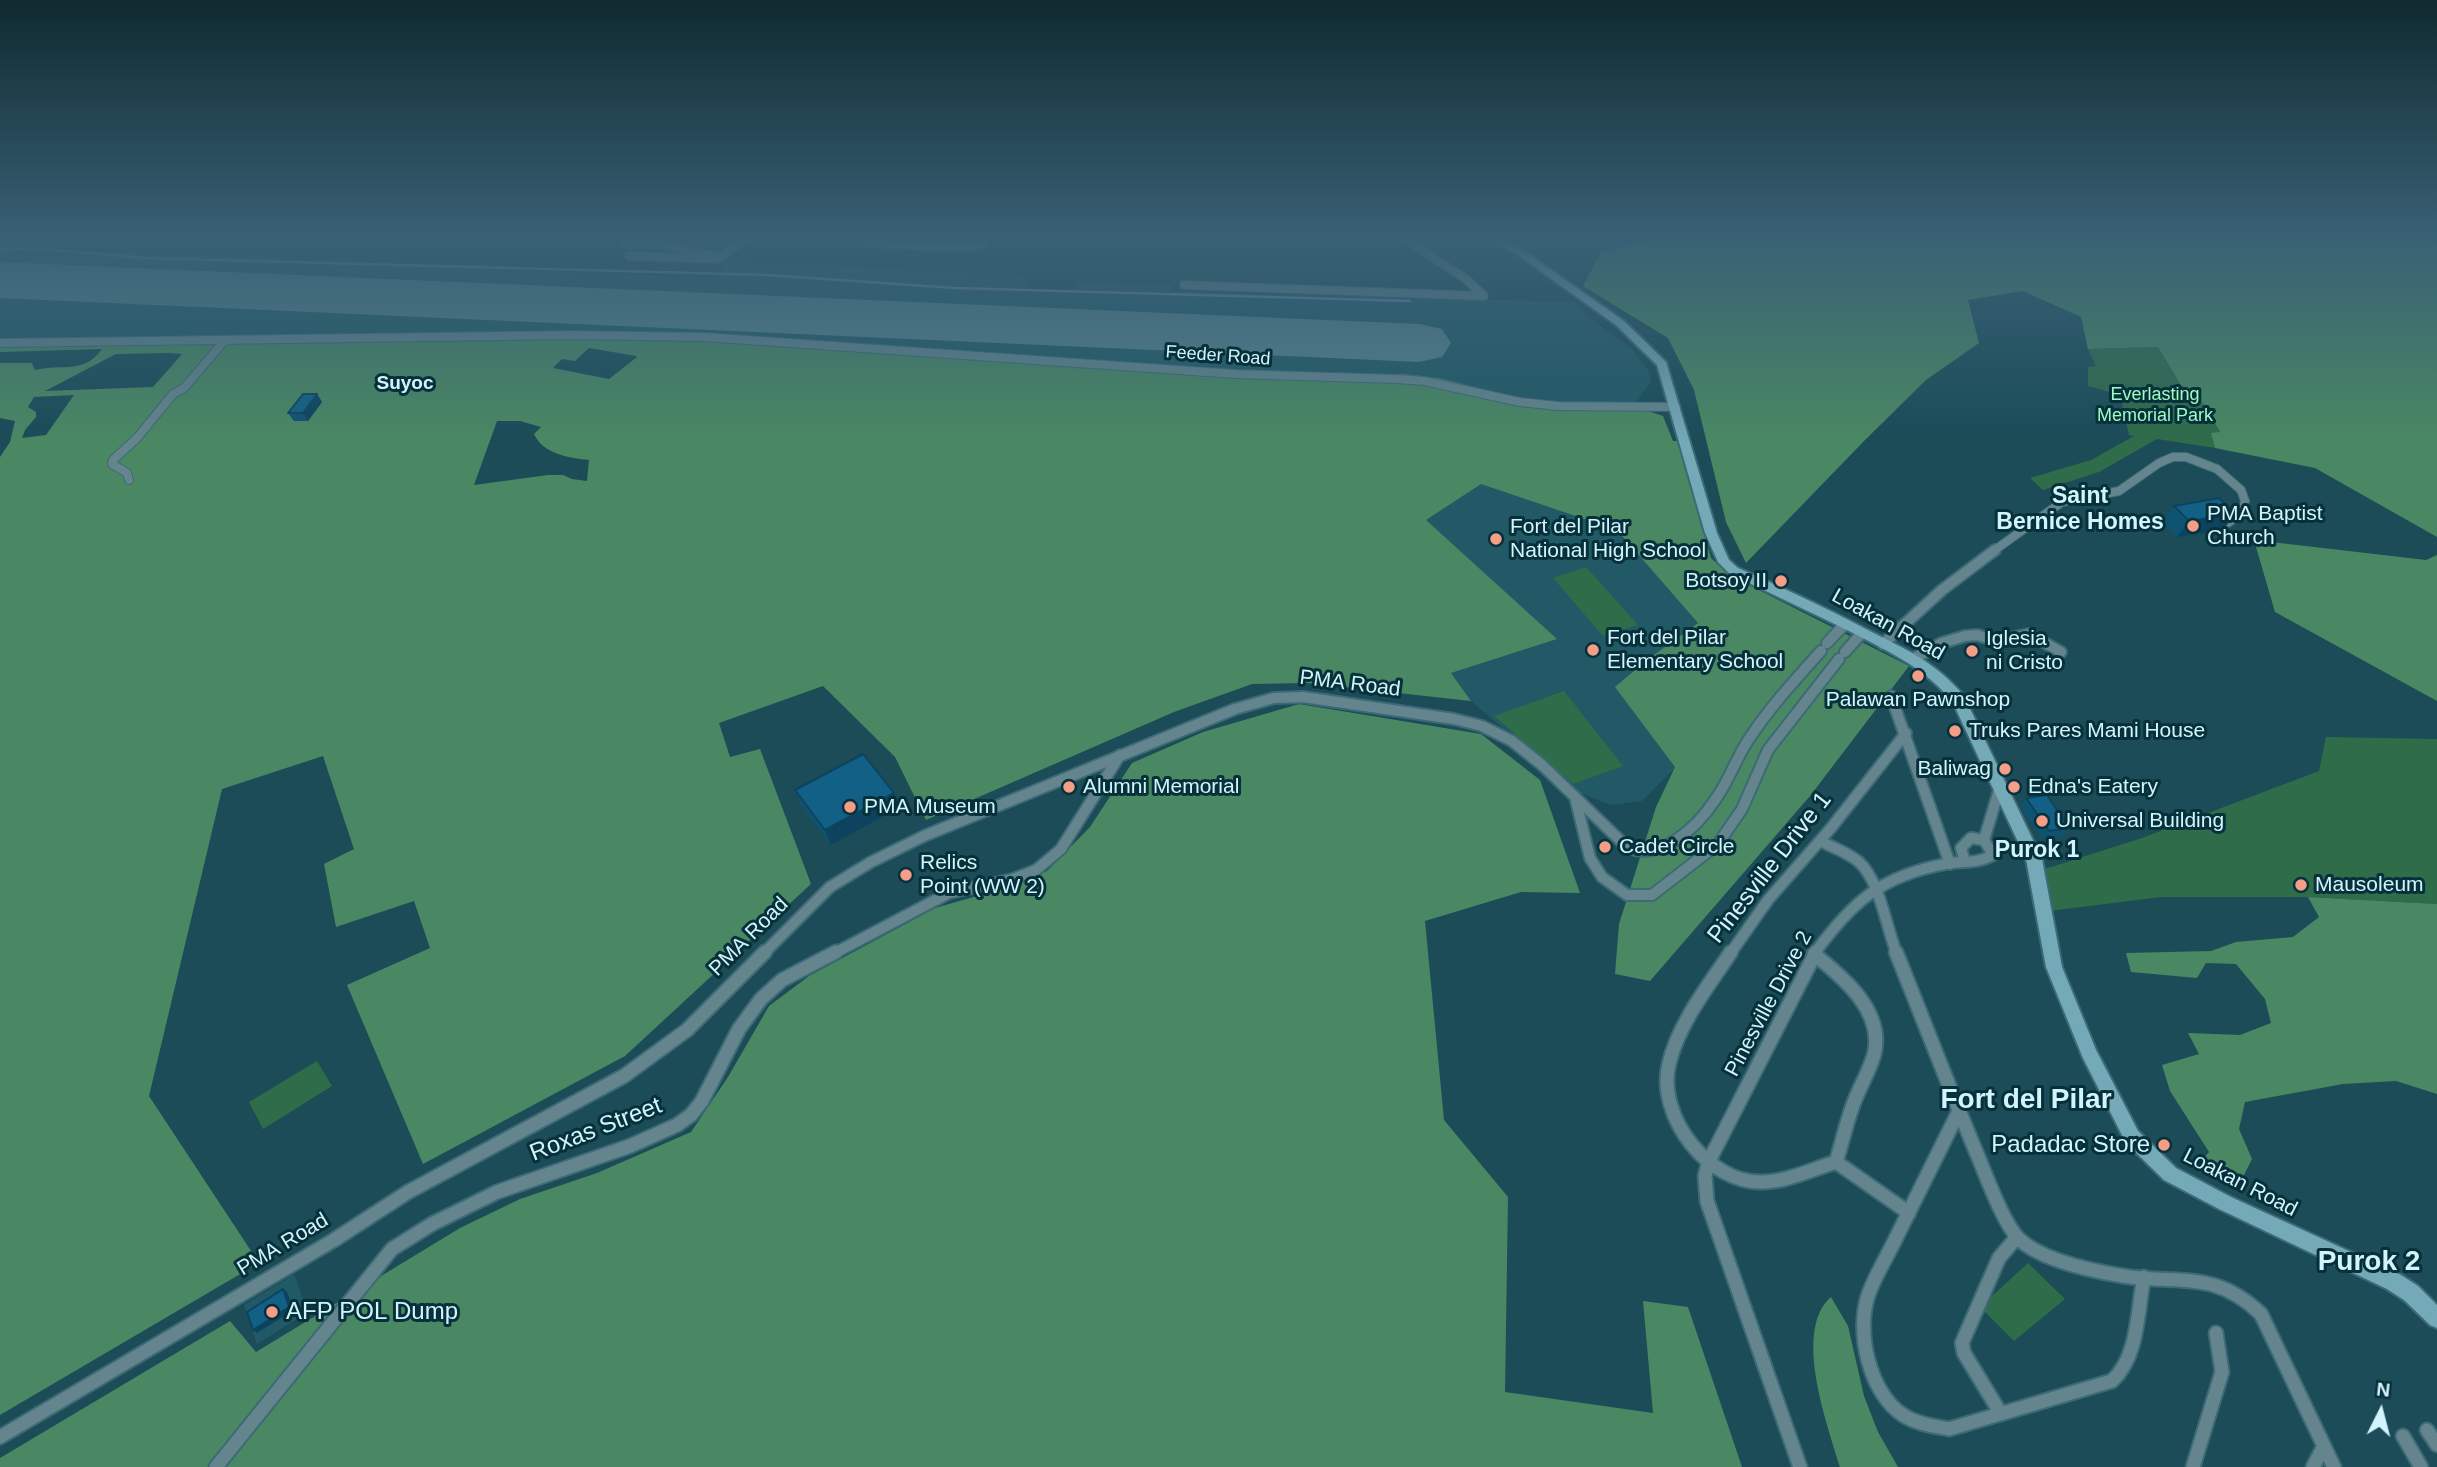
<!DOCTYPE html>
<html>
<head>
<meta charset="utf-8">
<style>
  body { margin:0 }
  #map { position:relative; width:2437px; height:1467px; overflow:hidden; background:#1b4c58; font-family:Arial,sans-serif }
  canvas { display:block }
  .north { position:absolute; left:2346px; top:1376px; width:70px; height:70px; -webkit-text-stroke:5px #07313a; paint-order:stroke; rotate:6deg; font-size:19px; font-weight:700; line-height:28px; text-align:center; color:#d2f4fd }
  .north::after { content:''; display:block; margin:auto; width:24px; height:32px; background:#d2f4fd; clip-path:polygon(50% 0,100% 100%,50% 72%,0 100%) }
</style>
</head>
<body>
<div id="map">
<canvas width="2437" height="1467"></canvas>
<div class="north">N</div>
</div>
<script>
const context = document.querySelector('canvas').getContext('2d');
context.lineJoin = 'round';
function fillPath(path, color) {
  context.fillStyle = color;
  context.fill(path, 'evenodd');
}
function trace(path, color, width, dash) {
  context.strokeStyle = color;
  context.lineWidth = width;
  context.lineCap = dash ? 'butt' : 'round';
  context.setLineDash(dash || []);
  context.stroke(path);
}
function write(font, color, halo, rows, align = 'center') {
  context.font = font + ' Arial,sans-serif';
  context.lineWidth = 6;
  context.setLineDash([]);
  context.textBaseline = 'middle';
  context.strokeStyle = halo;
  context.fillStyle = color;
  for (const [text, x, y, turn = 0] of rows) {
    context.save();
    context.translate(x, y);
    context.rotate((+turn || 0) * Math.PI / 180);
    context.textAlign = isNaN(turn) ? turn : align;
    if (halo) context.strokeText(text, 0, 0);
    context.fillText(text, 0, 0);
    context.restore();
  }
}
const built = new Path2D(`
  M0 247 62 251 165 252 164 254 689 277H718L727 262 1014 274 1028 276 1025 285 1031 289 1049 291 1075 290 1079 282 1114 283 1172 285 1171 291 1575 302 1596 323 1633 350 1649 372 1651 381 1634 406H1601L1528 400 1439 378 1406 374 1242 372 725 334 632 332 0 339Z
  M1481 483 1617 530 1699 624 1647 660 1676 767 1642 801 1611 805 1577 792 1471 701 1451 673 1556 639 1425 520Z
  M294 1274 308 1312 257 1344 244 1305Z`);
const green = new Path2D(`
  M2158 347 2180 384 2199 397 2220 433 2212 434 2215 448 2157 439 2099 472 2043 490 2030 478 2091 460 2134 436 2129 435 2120 395 2088 386V367L2096 366 2088 349Z
  M1586 567 1638 625 1603 636 1553 578Z
  M1564 691 1623 766 1573 784 1494 716Z
  M2326 737 2437 739V904L2308 897H2161L2049 911 2041 867 2048 868 2142 838 2319 771Z
  M317 1061 332 1086 263 1129 249 1102Z
  M2028 1263 2065 1299 2014 1341 1980 1307Z`);
const forest = new Path2D(`
  M1656 238H2437V537L2315 468 2215 448 2211 433 2220 432 2199 397 2180 384 2158 347 2088 349 2081 317 2023 291 1968 300 1979 343 1926 380 1865 440 1746 563 1726 522 1694 390 1668 338 1583 286 1601 252Z
  M632 332 725 334 1242 372 1406 374 1439 378 1528 400 1634 406 1663 416 1673 441H1678L1711 558 1729 575 1909 666 1810 796 1650 981 1615 974 1619 924 1656 807 1675 767 1615 687 1647 660 1698 623 1617 530 1481 484 1426 520 1557 639 1451 673 1471 701 1307 683 1252 684 1174 712 926 820 895 757 823 686 719 723 730 757 760 749 811 884 625 1056 423 1164 347 985 430 948 414 901 336 927 324 864 354 849 323 756 222 789 149 1096 259 1263 0 1415V457L10 442 15 421 0 418V363H32L35 370C61 363 84 375 102 349L0 352V339ZM589 348 636 356 637 357 609 379 553 368 562 359 575 361ZM167 353 182 354 153 387 45 391 116 354ZM74 395 46 435 22 438 25 430 36 417V412L28 407 34 397ZM497 421H520L541 427 534 434C543 454 569 458 589 460L587 481 572 479 563 475H548L474 485Z
  M2254 540 2426 560 2437 555V701L2275 612Z
  M1299 704 1481 734 1540 780 1580 893 1521 892 1425 921 1444 1120 1508 1197 1505 1392 1653 1413 1643 1301 1688 1307 1742 1467H0V1458L230 1321 256 1352 460 1228 520 1199 597 1173 691 1132 728 1077 769 1006 809 976 935 908 998 890 1047 871 1090 827 1132 763 1203 732Z
  M2308 897 2437 904V1094L2396 1081 2343 1084 2245 1102 2239 1129 2252 1159 2237 1189 2197 1166 2209 1152 2170 1091 2162 1065 2199 1054 2188 1033 2240 1035 2271 1023 2265 999 2236 964 2206 963 2197 978 2131 972 2126 953 2211 951 2236 942 2293 937 2319 917Z
  M1831 1297 1848 1326 1864 1396 1878 1432 1898 1467H1840C1828 1426 1792 1331 1831 1297Z`);
const stream = new Path2D(`
  M0 250 32 248 144 258 767 275 955 288 1410 301`);
const runway = new Path2D(`
  M0 262 1419 324 1442 329 1451 343 1442 357 1419 362 0 298Z`);
const minorFar2 = new Path2D(`
  M869 243 961 248 984 244 988 238
  M624 244H662L714 256
  M629 256 717 259 748 238
  M1184 285 1484 296 1466 279 1403 238
  M0 343 573 335 704 337 1236 374 1397 379 1424 381 1520 402 1558 406 1676 407
  M129 480 127 473 112 464 113 460 137 438 173 394 184 388 225 340
  M1992 552 2062 502 2119 491 2159 463 2173 457H2186L2217 469 2241 490 2245 501 2242 513 2228 523`);
const minorFar1 = new Path2D(`
  M1827 643 1845 624
  M1883 644 1942 590 1995 550
  M1845 652 1862 633
  M1913 659 1942 643 1965 636 1977 635 1997 641 2029 634 2061 652
  M1891 696 1950 864
  M1576 801 1590 858 1602 877 1627 895H1652L1718 844 1742 809 1768 750 1839 659
  M1820 841C1832 847 1849 853 1859 862 1880 881 1886 927 1897 954
  M1965 862 1961 848 1971 838 1984 840
  M763 954 830 887 871 862 924 836 1235 709 1274 698 1303 697 1454 719 1482 726 1512 741 1542 765 1628 848C1662 861 1697 827 1715 800 1729 781 1736 758 1749 739 1770 707 1796 679 1821 651
  M833 954 949 893 1013 879 1036 870 1061 849 1120 755
  M1730 954 1768 900 1831 828 1906 733
  M1814 954C1852 902 1881 876 1945 864 1962 861 1978 864 1993 855L1984 840 2000 787`);
const minor = new Path2D(`
  M1731 952C1709 985 1678 1024 1669 1064 1656 1116 1709 1185 1764 1182 1788 1181 1813 1169 1836 1162 1842 1143 1846 1124 1853 1105 1859 1088 1869 1072 1874 1055 1885 1012 1844 978 1814 954
  M1896 952C1923 1019 1949 1087 1977 1154 1986 1175 2003 1223 2019 1239 2041 1260 2093 1271 2123 1276 2180 1285 2214 1269 2261 1314L2334 1467
  M1959 1111C1938 1153 1918 1194 1897 1236 1888 1255 1876 1274 1869 1293 1855 1330 1869 1393 1903 1415 1917 1424 1933 1426 1949 1429L2112 1381C2139 1356 2137 1311 2144 1277
  M1836 1162 1909 1213
  M2001 1414 1964 1353 1962 1343 1999 1258 2017 1237
  M2427 1430 2437 1445
  M2403 1436 2421 1467
  M0 1437 334 1240 408 1192 624 1076 687 1030 765 952
  M216 1467 392 1249 432 1224 497 1192 630 1146 677 1125 691 1115 702 1101 739 1029 761 999 782 980 836 952
  M1800 1467 1707 1201 1705 1176 1709 1161 1816 952
  M2193 1467 2222 1372 2216 1333
  M2313 1467 2324 1446`);
const secondary = new Path2D(`
  M1488 238H1500L1524 251 1624 321 1666 362 1717 533 1729 560 1738 568C1782 587 1824 607 1866 629 1905 649 1936 662 1964 696L2042 859 2062 967 2096 1050 2138 1131 2176 1168 2231 1197 2401 1275 2418 1286 2437 1305V1328L2430 1325 2404 1300 2387 1289 2219 1209 2164 1180 2126 1143 2083 1058 2046 967 2026 859 1953 703C1928 670 1893 654 1857 635 1815 614 1772 594 1730 574L1718 562 1705 533 1657 365 1616 325 1518 255Z`);
const wall = new Path2D(`
  M317 394 322 402 308 421H294L288 413Z
  M2174 506 2223 530 2177 537 2163 522Z
  M795 790 894 793 898 808 831 845 801 805Z
  M2026 798 2069 828 2063 836 2042 838 2020 806Z`);
const shadedWall = new Path2D(`
  M317 394 322 402 308 421 303 413Z
  M2235 514 2223 530 2177 537 2189 521Z
  M894 793 898 808 831 845 825 830Z
  M283 1289 287 1292 294 1310 257 1333 253 1330Z`);
const building = new Path2D(`
  M303 394H317L303 413H288Z
  M2219 498 2235 514 2189 521 2174 506Z
  M863 754 894 793 825 830 795 790Z
  M2047 795 2069 828 2049 831 2026 798Z
  M283 1289 289 1307 253 1330 247 1312Z`);
const markers = [
  [2193,526,7,"#f49e87"],
  [1496,539,7,"#f49e87"],
  [1781,581,7,"#f49e87"],
  [1593,650,7,"#f49e87"],
  [1972,651,7,"#f49e87"],
  [1918,676,7,"#f49e87"],
  [1955,731,7,"#f49e87"],
  [2005,769,7,"#f49e87"],
  [1069,787,7,"#f49e87"],
  [2014,787,7,"#f49e87"],
  [850,807,7,"#f49e87"],
  [2042,821,7,"#f49e87"],
  [1605,847,7,"#f49e87"],
  [906,875,7,"#f49e87"],
  [2301,885,7,"#f49e87"],
  [2164,1145,7,"#f49e87"],
  [272,1312,7,"#f49e87"]
];
const farStreetnames = [
  ["Feeder Road",1218,356,4]
];
const farParknames = [
  ["Everlasting",2155,395],
  ["Memorial Park",2155,416]
];
const farNeighbourhoodnames = [
  ["Suyoc",405,384]
];
const poiNames = [
  ["PMA Baptist",2207,514],
  ["Church",2207,538],
  ["Fort del Pilar",1510,527],
  ["National High School",1510,551],
  ["Botsoy II",1767,581,"right"],
  ["Fort del Pilar",1607,638],
  ["Elementary School",1607,662],
  ["Iglesia",1986,639],
  ["ni Cristo",1986,663],
  ["Palawan Pawnshop",1918,700,"center"],
  ["Truks Pares Mami House",1969,731],
  ["Baliwag",1991,769,"right"],
  ["Alumni Memorial",1083,787],
  ["Edna's Eatery",2028,787],
  ["PMA Museum",864,807],
  ["Universal Building",2056,821],
  ["Cadet Circle",1619,847],
  ["Relics",920,863],
  ["Point (WW 2)",920,887],
  ["Mausoleum",2315,885]
];
const streetNames = [
  ["Loakan Road",1888,625,29],
  ["PMA Road",1350,684,7],
  ["PMA Road",749,937,-45],
  ["Pinesville Drive 2",1769,1004,-62],
  ["Loakan Road",2240,1183,27],
  ["PMA Road",283,1245,-31]
];
const neighbourhoodNames = [
  ["Saint",2080,497],
  ["Bernice Homes",2080,523],
  ["Purok 1",2037,851]
];
const nearStreetnames = [
  ["Pinesville Drive 1",1770,868,-52],
  ["Roxas Street",596,1130,-21]
];
const nearPoinames = [
  ["Padadac Store",2150,1145],
  ["AFP POL Dump",286,1312,"left"]
];
const nearQuarternames = [
  ["Fort del Pilar",2026,1100]
];
const nearNeighbourhoodnames = [
  ["Purok 2",2369,1262]
];
fillPath(built, '#215966');
fillPath(green, '#2f6c49');
fillPath(forest, '#4a8863');
trace(stream, '#7483ac', 2.5);
fillPath(runway, '#57838e');
trace(minorFar2, '#3c6a76', 10);
trace(minorFar1, '#3c6a76', 14);
trace(minor, '#3c6a76', 17);
trace(secondary, '#3c6a76', 4);
trace(minorFar2, '#65858e', 8);
trace(minorFar1, '#65858e', 10);
trace(minor, '#65858e', 13);
fillPath(secondary, '#74a9b7');
fillPath(wall, '#0f5373');
fillPath(shadedWall, '#0d435e');
fillPath(building, '#126086');
trace(building, '#0d435e', 2);
const sky = context.createLinearGradient(0, 0, 0, 443);
sky.addColorStop(0, '#0f2a30');
sky.addColorStop(0.54, '#396175');
sky.addColorStop(1, '#39617500');
context.fillStyle = sky;
context.fillRect(0, 0, 2437, 443);
for (const [x, y, r, color] of markers) {
  const dot = new Path2D();
  dot.arc(x, y, r, 0, 2 * Math.PI);
  context.fillStyle = color;
  context.fill(dot);
  trace(dot, '#07313a', 2.5);
}
write('18px', '#d2f4fd', '#07313a', farStreetnames);
write('18px', '#a0fbc2', '#07313a', farParknames);
write('bold 19px', '#d2f4fd', '#07313a', farNeighbourhoodnames);
write('21px', '#d2f4fd', '#07313a', poiNames, 'left');
write('21px', '#d2f4fd', '#07313a', streetNames);
write('bold 23px', '#d2f4fd', '#07313a', neighbourhoodNames);
write('24px', '#d2f4fd', '#07313a', nearStreetnames);
write('24px', '#d2f4fd', '#07313a', nearPoinames, 'right');
write('bold 28px', '#d2f4fd', '#07313a', nearQuarternames);
write('bold 28px', '#d2f4fd', '#07313a', nearNeighbourhoodnames);
</script>
</body>
</html>
